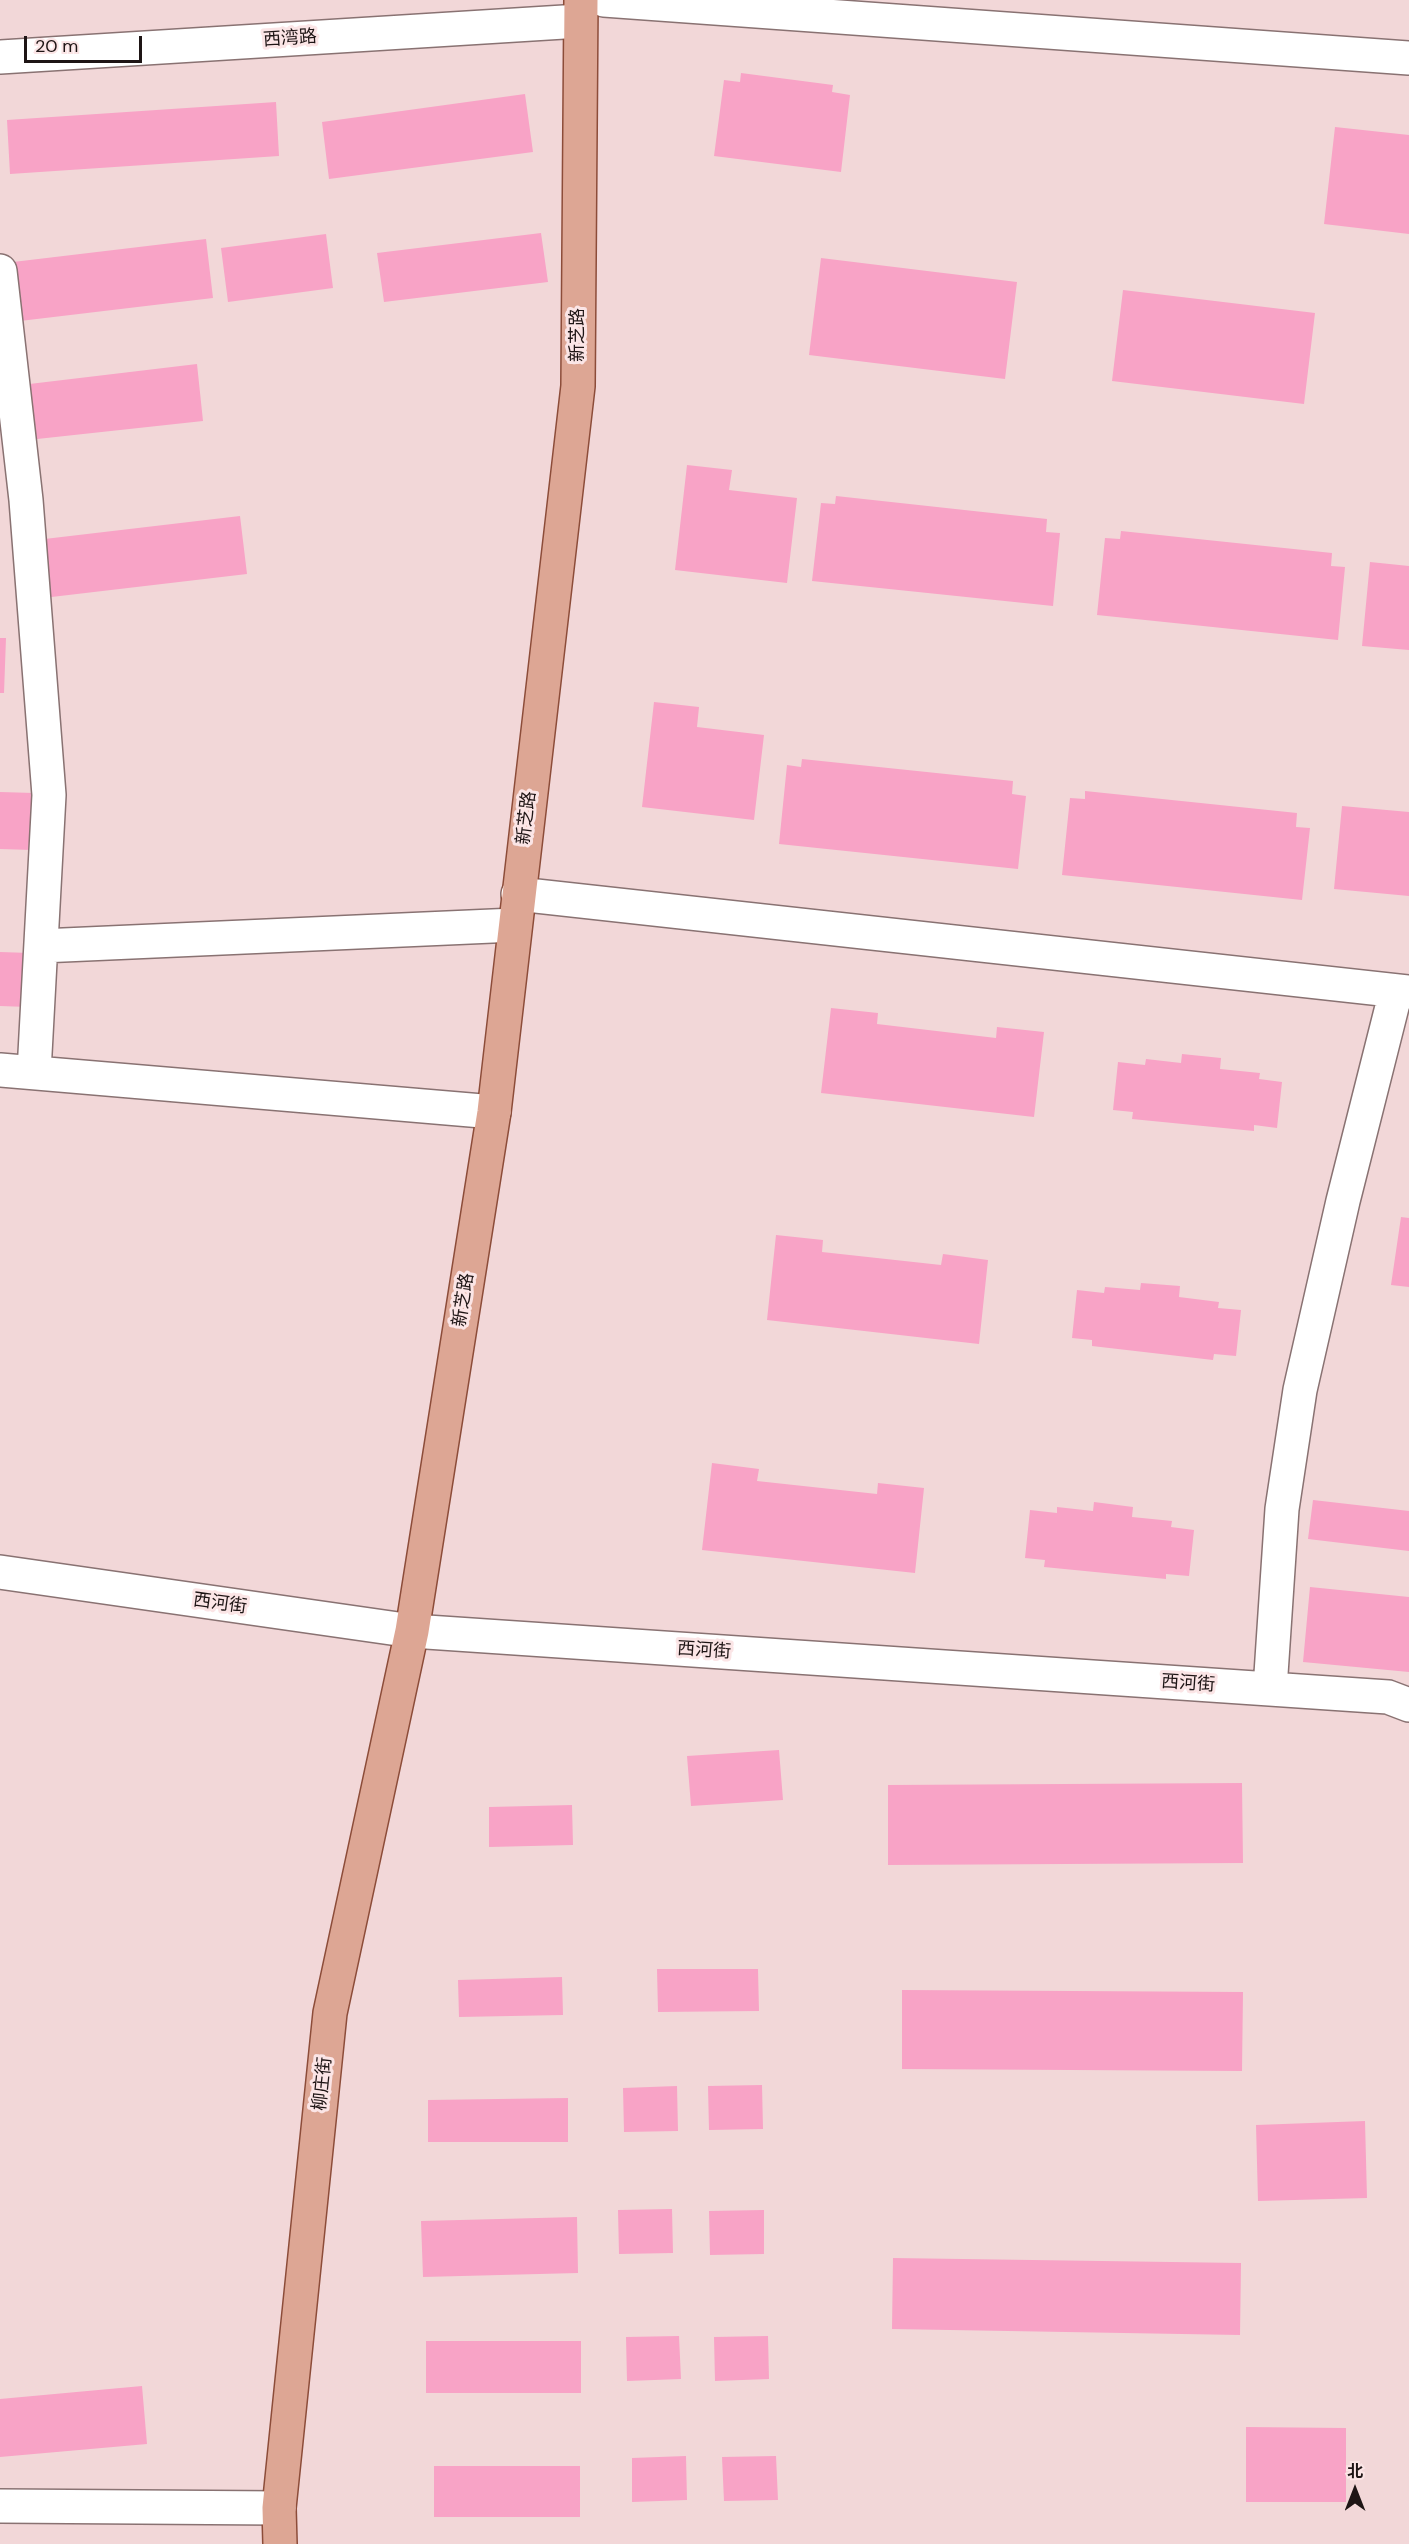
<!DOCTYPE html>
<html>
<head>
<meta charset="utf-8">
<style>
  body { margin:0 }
  #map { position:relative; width:1409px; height:2544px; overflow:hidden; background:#f2d7d8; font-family:"DM Sans","Noto Sans SC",sans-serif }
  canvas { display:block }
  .north { position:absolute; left:1325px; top:2460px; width:60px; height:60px; -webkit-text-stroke:4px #fbe5e6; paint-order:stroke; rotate:0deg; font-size:16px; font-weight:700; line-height:24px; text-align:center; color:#1e1515 }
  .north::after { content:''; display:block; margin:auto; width:21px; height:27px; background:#1e1515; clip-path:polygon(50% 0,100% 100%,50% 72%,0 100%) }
  .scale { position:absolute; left:24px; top:36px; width:118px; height:27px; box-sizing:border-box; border:3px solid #1e1515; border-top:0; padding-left:8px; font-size:18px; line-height:21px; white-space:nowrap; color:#1e1515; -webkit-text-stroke:4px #fbe5e6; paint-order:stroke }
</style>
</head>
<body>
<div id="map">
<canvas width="1409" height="2544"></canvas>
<div class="north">北</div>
<div class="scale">20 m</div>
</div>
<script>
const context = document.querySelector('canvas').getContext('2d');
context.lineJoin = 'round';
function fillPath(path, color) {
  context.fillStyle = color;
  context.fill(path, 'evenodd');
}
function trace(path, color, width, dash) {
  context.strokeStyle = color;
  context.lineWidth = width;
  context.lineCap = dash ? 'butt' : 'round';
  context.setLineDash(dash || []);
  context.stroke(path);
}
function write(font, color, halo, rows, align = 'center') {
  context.font = font + ' "DM Sans","Noto Sans SC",sans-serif';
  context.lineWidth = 6;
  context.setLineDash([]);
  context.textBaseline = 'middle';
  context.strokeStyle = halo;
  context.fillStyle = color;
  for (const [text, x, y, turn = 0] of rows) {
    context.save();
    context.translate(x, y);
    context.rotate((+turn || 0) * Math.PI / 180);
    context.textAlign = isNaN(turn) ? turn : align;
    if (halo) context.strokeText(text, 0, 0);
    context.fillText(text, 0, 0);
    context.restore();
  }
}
const building = new Path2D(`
  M741 73 833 85 832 92 850 95 841 172 714 156 724 80 740 82Z
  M525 94 533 152 329 179 322 122Z
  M276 102 279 156 10 174 7 120Z
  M1335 127 1409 135V234L1324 224Z
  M541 233 548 282 384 302 377 253Z
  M326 234 333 288 228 302 221 248Z
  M206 239 213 298 20 321 13 262Z
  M821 258 1017 282 1005 379 809 355Z
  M1123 290 1315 313 1304 404 1112 381Z
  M197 364 203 421 28 440 21 385Z
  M687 465 732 470 729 490 797 498 787 583 675 570Z
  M836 496 1047 519 1046 532 1060 533 1053 606 812 581 821 503 835 504Z
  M240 516 247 574 43 598 36 540Z
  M1121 531 1332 553 1331 566 1345 567 1338 640 1097 615 1105 538 1120 539Z
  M1370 562 1409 566V650L1362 646Z
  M0 638H6L4 693H0Z
  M654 702 699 707 697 727 764 735 754 820 642 807Z
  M802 759 1013 781 1012 794 1026 796 1018 869 779 844 787 765 801 767Z
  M1085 791 1297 813 1296 827 1310 828 1302 900 1062 875 1070 798 1085 799Z
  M0 792 34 793 32 850 0 849Z
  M1342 806 1409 812V896L1334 889Z
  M0 952 30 953 28 1007 0 1006Z
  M831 1008 878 1013 877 1024 996 1038 997 1027 1044 1032 1034 1117 821 1093Z
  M1182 1054 1221 1058 1220 1069 1260 1073 1259 1079 1282 1082 1277 1128 1254 1125V1131L1132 1119 1133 1112 1113 1110 1118 1062 1145 1065 1146 1059 1181 1063Z
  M1401 1217 1409 1218V1287L1391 1285Z
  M776 1235 823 1240 822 1252 941 1265 943 1254 988 1260 979 1344 767 1320Z
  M1141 1283 1180 1286 1179 1297 1219 1302 1218 1308 1241 1310 1236 1356 1214 1354 1213 1360 1092 1346V1340L1072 1338 1077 1290 1104 1293 1105 1287 1140 1290Z
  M712 1463 759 1469 757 1481 877 1494 878 1483 924 1488 915 1573 702 1550Z
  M1313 1500 1409 1511V1551L1308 1539Z
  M1094 1502 1133 1507 1132 1517 1172 1521 1171 1527 1194 1530 1189 1576 1166 1574V1579L1044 1567 1045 1560 1025 1558 1030 1510 1057 1513V1507L1093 1511Z
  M1310 1587 1409 1597V1672L1303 1662Z
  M779 1750 783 1800 691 1806 687 1756Z
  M1242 1783 1243 1863 888 1865V1785Z
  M572 1805 573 1845 489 1847V1807Z
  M657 1969H758L759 2011 658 2012Z
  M562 1977 563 2015 459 2017 458 1980Z
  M902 1990 1243 1992 1242 2071 902 2069Z
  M762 2085 763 2129 709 2130 708 2086Z
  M677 2086 678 2131 624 2132 623 2088Z
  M568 2098V2142H428V2100Z
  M1365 2121 1367 2198 1258 2201 1256 2125Z
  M672 2209 673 2253 619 2254 618 2210Z
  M764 2210V2254L710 2255 709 2211Z
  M577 2217 578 2273 423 2277 421 2221Z
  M893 2258 1241 2263 1240 2335 892 2329Z
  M679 2336 681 2379 627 2381 626 2337Z
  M768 2336 769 2379 715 2381 714 2337Z
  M426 2341H581V2393H426Z
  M142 2386 147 2444 0 2457V2399Z
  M1246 2427 1346 2428V2502H1246Z
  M686 2456 687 2500 632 2502V2458Z
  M776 2456 778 2500 724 2501 722 2457Z
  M434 2466H580V2517H434Z`);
const minor = new Path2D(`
  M604 0 1409 58
  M0 57 580 21
  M0 271 26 500 49 795 34 1072
  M518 894 1409 992
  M41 946 515 925
  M0 1070 494 1112
  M0 1572 412 1631 1388 1697 1409 1705
  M1270 1689 1282 1509 1300 1390 1343 1201 1396 991
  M0 2506 279 2508`);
const major = new Path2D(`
  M280 2544 279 2508 330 2013 412 1631 494 1112 578 386 581 0`);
const streetNames = [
  ["西湾路",290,39,-4],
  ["新芝路",578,335,-90],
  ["新芝路",527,818,-83],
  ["新芝路",464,1300,-81],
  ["西河街",220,1604,8],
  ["西河街",704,1651,4],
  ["西河街",1188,1684,4],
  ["柳庄街",323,2084,-84]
];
fillPath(building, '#f8a3c6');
trace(minor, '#897272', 36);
trace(major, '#8c4c39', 36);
trace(minor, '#fff', 33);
trace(major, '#dda694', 33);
write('18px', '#1e1515', '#fbe5e6', streetNames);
</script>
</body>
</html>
